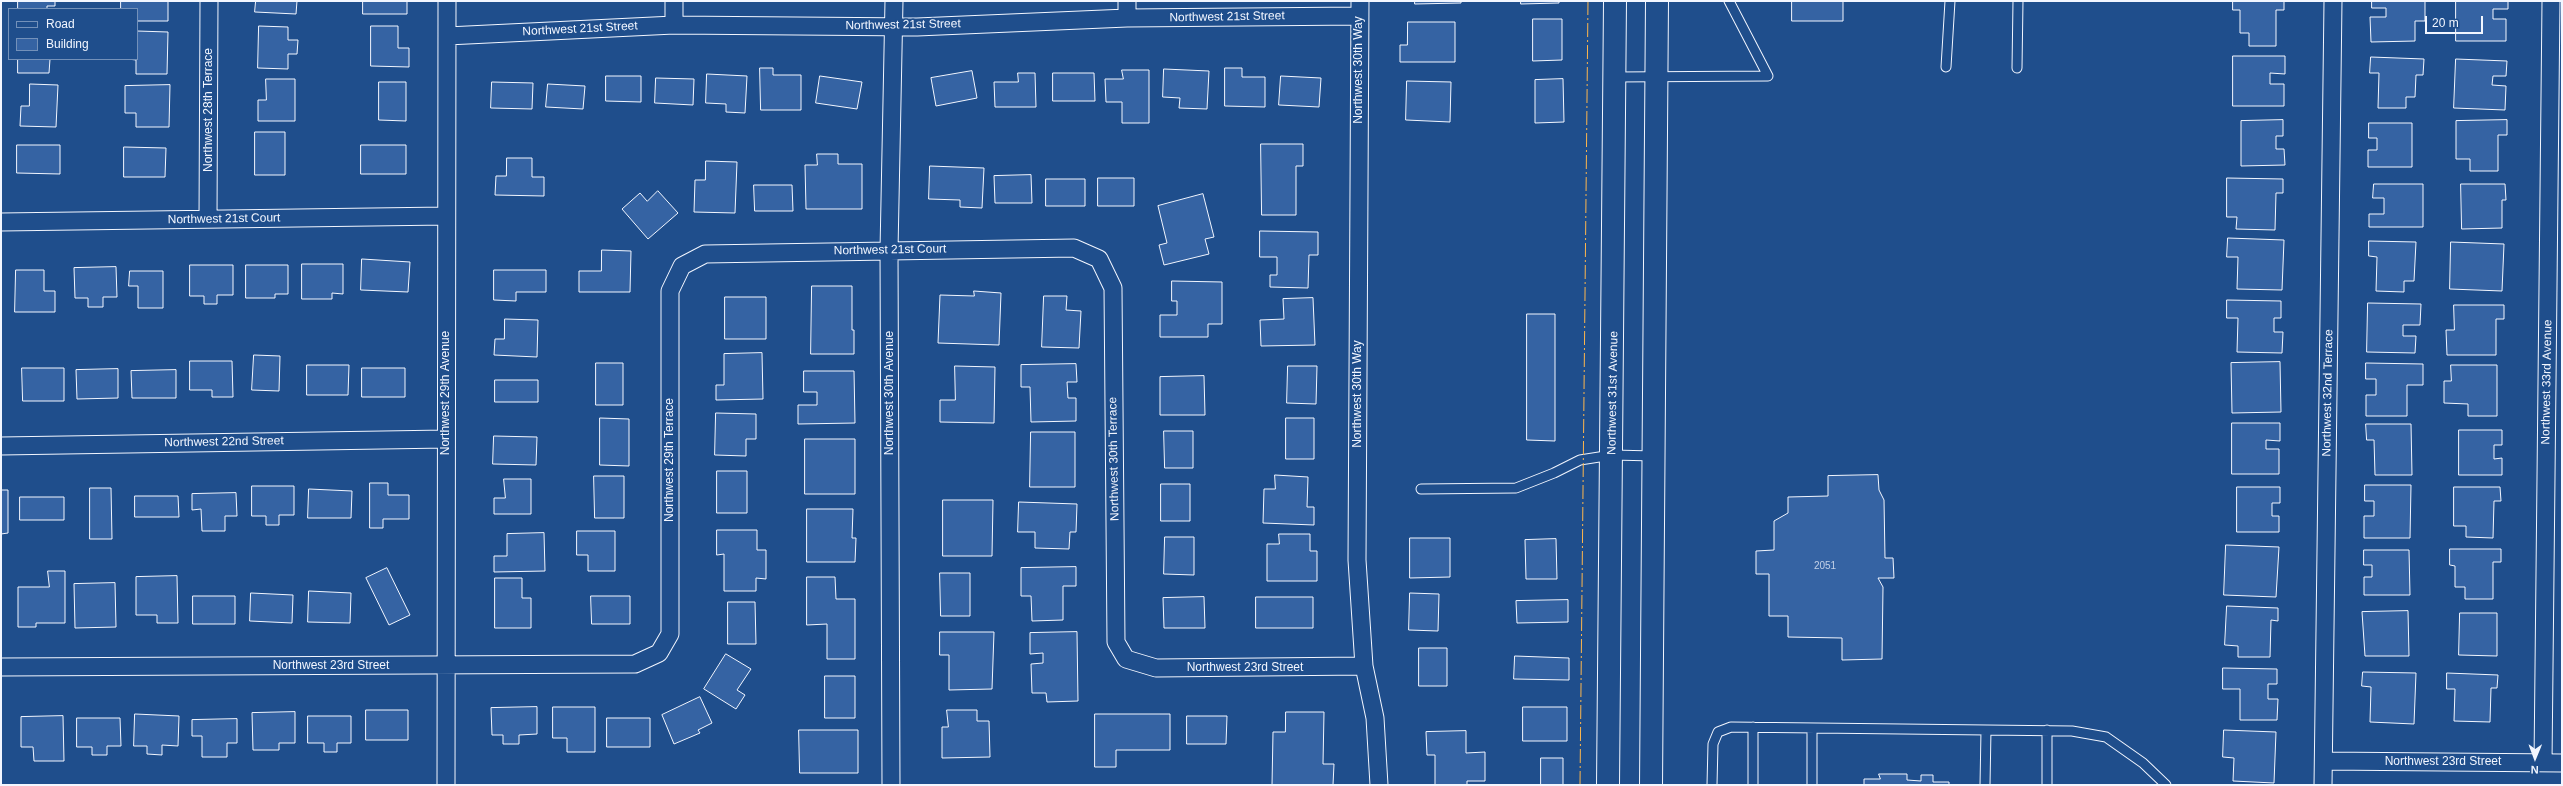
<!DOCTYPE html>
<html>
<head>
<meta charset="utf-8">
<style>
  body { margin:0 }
  #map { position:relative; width:2563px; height:786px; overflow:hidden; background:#1f4e8c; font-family:Helvetica,sans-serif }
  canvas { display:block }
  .frame { position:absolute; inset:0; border:2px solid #f2f6ff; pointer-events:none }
  .legend { position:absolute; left:8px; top:8px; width:130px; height:52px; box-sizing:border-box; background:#1f4e8c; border:1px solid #7391ba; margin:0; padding:5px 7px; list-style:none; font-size:12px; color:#f2f6ff }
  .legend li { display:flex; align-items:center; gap:8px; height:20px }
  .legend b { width:20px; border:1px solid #7391ba }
  .north { position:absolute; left:2515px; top:738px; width:40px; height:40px; -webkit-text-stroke:3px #1f4e8c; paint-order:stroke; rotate:181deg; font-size:11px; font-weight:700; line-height:16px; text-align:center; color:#f2f6ff }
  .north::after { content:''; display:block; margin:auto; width:14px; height:18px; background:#f2f6ff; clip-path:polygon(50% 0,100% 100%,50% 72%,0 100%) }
  .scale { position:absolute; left:2425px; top:16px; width:58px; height:18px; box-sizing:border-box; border:2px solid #f2f6ff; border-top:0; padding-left:5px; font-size:12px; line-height:14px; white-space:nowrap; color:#f2f6ff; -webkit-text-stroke:3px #1f4e8c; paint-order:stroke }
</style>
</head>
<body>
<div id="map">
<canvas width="2563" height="786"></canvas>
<div class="frame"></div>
<ul class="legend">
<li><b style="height:5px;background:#1f4e8c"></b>Road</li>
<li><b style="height:11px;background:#3563a3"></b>Building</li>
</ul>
<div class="north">N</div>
<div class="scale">20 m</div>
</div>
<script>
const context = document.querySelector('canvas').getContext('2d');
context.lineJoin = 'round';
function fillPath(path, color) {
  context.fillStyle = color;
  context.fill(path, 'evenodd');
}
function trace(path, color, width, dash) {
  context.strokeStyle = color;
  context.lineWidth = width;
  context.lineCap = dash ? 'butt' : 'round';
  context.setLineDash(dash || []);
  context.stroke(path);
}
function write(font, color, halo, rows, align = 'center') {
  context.font = font + ' Helvetica,sans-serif';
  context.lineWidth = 3;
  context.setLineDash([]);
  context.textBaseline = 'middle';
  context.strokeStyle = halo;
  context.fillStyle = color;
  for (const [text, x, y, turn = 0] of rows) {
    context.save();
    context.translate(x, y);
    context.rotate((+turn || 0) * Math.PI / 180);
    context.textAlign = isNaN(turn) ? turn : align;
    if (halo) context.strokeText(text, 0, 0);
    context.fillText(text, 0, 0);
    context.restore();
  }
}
const building = new Path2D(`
  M18 1H55V6H47V9H18Z
  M121 1H168V21H137V9H121Z
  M256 1H297L296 14 255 12Z
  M363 1H407V14H363Z
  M1415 1H1461V3L1415 4Z
  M1521 1H1559V3L1521 4Z
  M1792 1H1843V21H1792Z
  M2233 1H2284V10H2276V46H2249V33H2240V10H2233Z
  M2372 1H2425V21H2415V41L2371 42 2370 17H2386V8H2372Z
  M2456 1H2508V9H2493V19H2506V41H2456Z
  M1533 19H1562V60L1533 61Z
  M1408 22H1455V62H1400V45H1407Z
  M259 26 288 27V40H298L297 54H288V69L258 68Z
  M371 26H398V48H409V67L371 66Z
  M137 31 168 32 167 74H136V60L128 59H137Z
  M2233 56H2285V74L2270 73V84H2284V106H2233Z
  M2371 57 2424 59 2423 75H2416L2415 97H2406V108H2378L2379 73H2370Z
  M18 59H50L49 73H18Z
  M2456 59 2507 61 2506 76H2493L2492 85 2506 86 2505 110 2454 108Z
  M760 68H773V75H801V110H761Z
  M1225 68H1242V77H1265V107L1225 106Z
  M1164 69 1209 71 1207 109 1179 108 1180 98 1163 97Z
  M1122 70H1149V123H1122V102H1106L1105 79H1123Z
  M972 71 977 98 936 106 931 78Z
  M1018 73H1035L1036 107H995L994 82H1018Z
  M1053 73H1094L1095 101H1053Z
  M707 74 747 76 745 113 726 112V104L706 103Z
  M606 76H641V102L606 101Z
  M820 76 862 82 857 109 816 103Z
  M1281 76 1321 78 1319 107 1279 105Z
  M656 78 694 79 693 105 655 103Z
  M266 79H295V121H258V100H266Z
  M1563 79 1564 122 1535 123V80Z
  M1407 81 1451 82 1450 122 1406 120Z
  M379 82H406V121L379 120Z
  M492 82 533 83 532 109 491 108Z
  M30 84 58 85 56 127 20 126 21 106H29Z
  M548 84 585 86 583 109 546 107Z
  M170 85 169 127H136V113H125V86Z
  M2283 120V136H2276V149H2284L2285 165 2241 166V121Z
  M2507 120V135H2498V171H2470V159H2456V121Z
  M2369 123H2412V167H2368V150H2377V138H2369Z
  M255 132H285V175H255Z
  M1261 144H1303V166H1296V215H1262Z
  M17 145H60V174L17 173Z
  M361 145H406V174H361Z
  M124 147 166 148 165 177H124Z
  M817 154H838V164H862V209H806L805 165H817Z
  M507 158H532V177H544V196L495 195 496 176H506Z
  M706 161 737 162 735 213 694 212 695 180H705Z
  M930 166 984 168 982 208 960 207V200L929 199Z
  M1031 175 1032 203H995L994 176Z
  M1098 178H1134V206H1098Z
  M2227 178 2283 179V193H2276L2275 230 2236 229 2237 217H2227Z
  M1046 179H1085V206H1046Z
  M2374 184H2423V227H2369V214H2384V198H2373Z
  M2461 184H2505L2506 200H2502V228L2462 229Z
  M754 185H792L793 211H755Z
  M658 191 678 213 648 239 622 209 640 193 647 201Z
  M1203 194 1214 237 1205 239 1209 254 1164 265 1159 245 1167 243 1158 206Z
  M1260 231 1318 232V255H1309L1308 288 1270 287V275H1277V257H1260Z
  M2228 238 2284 240 2282 290 2237 289 2238 257H2227Z
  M2369 241 2416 242 2414 281H2404V292L2376 291 2377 257 2369 256Z
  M2451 242 2504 244 2502 291 2450 289Z
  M602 250 631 251 630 292H579V271H601Z
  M362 259 410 262 408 292 361 290Z
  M302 264H343V294L332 293V299H302Z
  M190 265H233V295H217V304H204V296H190Z
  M246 265H288V294H275V298H246Z
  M116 267 117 297H103V307H88V298H75L74 268Z
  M16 270H44V291H55V312H15Z
  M494 270H546V292H516V301L494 300Z
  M130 271H163V308H138V286H129Z
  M1172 281 1222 282V324H1208V337H1160V315H1177V301H1172Z
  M812 286H852V330H854V354H811Z
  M974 291 1001 293 999 345 938 343 940 295 974 296Z
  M1044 296H1067L1066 310 1081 311 1079 348 1042 347Z
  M725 297H766V339H725Z
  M1313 298 1315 345 1261 346 1260 320 1284 319 1283 299Z
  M2227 300 2281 301V318H2274V332H2283L2282 353 2237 352 2238 318H2227Z
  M2368 303 2421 304 2420 325H2403V336H2416L2415 353 2367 352Z
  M2454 305H2504V319H2496V355H2447L2446 330H2454Z
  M1527 314H1555V441L1527 440Z
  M505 319 538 320 537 357 494 355 495 339H504Z
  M762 353 763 399 716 400V385H724V354Z
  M254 355 280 356 279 391 252 390Z
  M190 361H232L233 397H212V390H190Z
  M2280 362 2281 412 2232 413 2231 363Z
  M596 363H623V405H596Z
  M2366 363 2423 364V385H2407V416H2366V395H2376V379H2366Z
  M1076 364 1077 382H1067L1068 398H1076V421L1031 422 1030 387H1021V365Z
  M307 365H349L348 395H307Z
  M2451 365H2497V416H2468V404L2444 403V381H2451Z
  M955 366 995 367 994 423 940 422V400H955Z
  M1288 366H1317L1316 404 1287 403Z
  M22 368H64V401H23Z
  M362 368H405V397H362Z
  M118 369V398L77 399 76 370Z
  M176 370V398H132L131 371Z
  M804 371H854L855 423 798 424V405H817V392H804Z
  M1204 376 1205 415H1160V377Z
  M495 380H538V402H495Z
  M716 413 756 414V439H746V456L715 455Z
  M600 418 629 419V466L600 465Z
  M1286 418H1314V459H1286Z
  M2232 423H2280V441L2266 440V449H2279V474H2232Z
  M2366 424H2411L2412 475H2375L2374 440H2367Z
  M2459 430H2502V445H2494V459L2502 458V475H2459Z
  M1164 431H1193V468H1165Z
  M1031 432H1075V487H1030Z
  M494 436 537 437 536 465 493 464Z
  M805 439H855V494H805Z
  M717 471H747V513H717Z
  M1275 475 1308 477 1307 507H1314V525L1263 523 1264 489H1275Z
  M1878 475 1879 490 1884 500 1885 558H1893L1894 578H1878L1883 587 1882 659 1842 660V638L1788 637V616H1769V574H1756V551L1774 550V521L1788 513V497L1828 496V476Z
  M594 476H624V518H595Z
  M504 479H531V514H494V498H505Z
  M370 483H388V495H409V519H383V528H370Z
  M1161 484H1190V521H1161Z
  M2365 485H2411L2410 538H2364V516H2374V501H2365Z
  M252 486H294V515H279V525H266V516H252Z
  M2237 487H2280V503H2272V516H2279V532H2237Z
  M2454 487H2500L2501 501H2494L2493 538 2466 537V526H2454Z
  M90 488H111L112 539H90Z
  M309 489 352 491 351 518H308Z
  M1 490H8V533L1 534Z
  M236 493 237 516H225V531H202L201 509 192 510V494Z
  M135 496H178L179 517H135Z
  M20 497H64V520H20Z
  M943 500H993L992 556H943Z
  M1019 502 1077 504 1076 532H1070L1069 549 1035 548V532H1018Z
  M807 509H853L852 538H856L855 562H807Z
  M717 530H757V550H766V579L756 578V591H724V554L717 555Z
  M577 531H615V571H588V555H577Z
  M544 533 545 571 494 572V556H507V534Z
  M1279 534H1310V551H1317V581H1267V544H1279Z
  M1165 537H1194V575L1164 574Z
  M1410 538H1450V577L1410 578Z
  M1556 539 1557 579H1526L1525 540Z
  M2226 545 2279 547 2276 597 2224 595Z
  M2450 549H2501V562H2493V599H2465V587H2455V566L2450 565Z
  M2364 550H2409L2410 595H2364V577H2372V565H2364Z
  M1076 567V586H1063V620L1032 621 1031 596H1021V568Z
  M387 568 410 615 389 625 366 578Z
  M48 571H65V623H36V627H18V587H49Z
  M940 573H970V616H941Z
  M177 576 178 623H157V615H136V577Z
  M807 577H835L836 599H855V659H827V624L807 625Z
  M495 578H522V598H531V628H495Z
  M115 583 116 627 75 628 74 584Z
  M309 591 351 593 350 623 308 622Z
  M251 593 293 595 292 623 250 621Z
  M1410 593 1439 594 1438 631 1409 630Z
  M193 596H235V624H193Z
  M591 596H630V624H592Z
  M1204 597 1205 628H1164L1163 598Z
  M1256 597H1313V628H1256Z
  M1568 600V622L1517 623 1516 601Z
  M728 602H755L756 644H728Z
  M2227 606 2278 608V621L2271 620 2270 657H2238V646L2225 645Z
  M2408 611 2409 656H2365L2362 612Z
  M2460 613H2497V656L2459 655Z
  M940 632H994L992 689 949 690V655H940Z
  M1077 632 1078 701 1047 702 1046 693H1032L1031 664 1043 663V653L1030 654V633Z
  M1419 648H1447V686H1419Z
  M726 654 751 669 737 690 745 695 736 709 704 689Z
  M1515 656 1569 658V680L1514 679Z
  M2223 668 2277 669V684H2268V699H2278L2277 720H2240V689H2223Z
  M2363 672 2416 673 2414 724 2370 722 2371 687 2362 686Z
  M2447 673 2498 675 2497 688H2491L2490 722 2454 721 2455 689H2447Z
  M825 676H855V718H825Z
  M700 697 712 723 698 730 700 733 674 744 662 715Z
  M537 707V734L519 735V744H503V735H492L491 708Z
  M553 707H595V752H567V738H553Z
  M1523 707H1567V741H1523Z
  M366 710H408V740H366Z
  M947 710H977V721H989L990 757 942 758V727H948Z
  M295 712V743H279V750H253L252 713Z
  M1286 712H1324L1323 764H1334L1333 785H1272L1273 732H1285Z
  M135 714 179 716 178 746 162 745V755L147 754V746H134Z
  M1095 714H1170V750H1116V767H1095Z
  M63 716 64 761H34L33 747H21V717Z
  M308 716H351V743H337V752H324V743H308Z
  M1187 716H1227L1226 744H1187Z
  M77 718H120L121 746H107V755H92V747H77Z
  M607 718H650V747H607Z
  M237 719V743H227V757H202V736H192V720Z
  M799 730H858V773H800Z
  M2224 730 2276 732 2274 783 2233 781 2234 758 2223 757Z
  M1466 731V753L1485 752V781H1467V785H1435V755H1427L1426 732Z
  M1541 758H1563V785H1541Z
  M1879 774H1907V780L1921 781V775H1933V782H1949V785H1864V779H1880Z`);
const service = new Path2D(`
  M1946 67 1950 1
  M2017 68 2018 1
  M1616 77 1768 76 1729 1
  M1421 489 1516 488 1554 473 1580 460 1612 455 1655 456
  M1753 727V785
  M1812 728V785
  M2047 730V785
  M1712 785 1713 744 1718 732 1731 727 2072 731 2106 737 2143 763 2166 785
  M1985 785 1986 730`);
const minor = new Path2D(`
  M1127 1V18
  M1360 1 1357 560 1364 666 1375 718 1379 785
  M674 25V1
  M447 36 674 25 917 27 1127 18 1360 16
  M208 219 209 1
  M1 222 446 216
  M1 446 446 439
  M1 667 635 664 659 653 670 634V291L682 266 705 254 1074 248 1099 259 1113 288 1116 642 1126 659 1156 668 1364 666
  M2324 761 2562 763
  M2543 763 2551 1
  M446 785 447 1
  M891 785 889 250 894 1
  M2323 785 2333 1`);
const primary = new Path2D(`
  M1608 785 1615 1
  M1651 785 1657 1`);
const power = new Path2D(`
  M1580 785 1588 1`);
const numberNames = [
  ["2051",1825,566]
];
const streetNames = [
  ["Northwest 21st Street",1227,17,-1],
  ["Northwest 21st Street",903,25,-1],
  ["Northwest 21st Street",580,29,-3],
  ["Northwest 30th Way",1359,70,-90],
  ["Northwest 28th Terrace",209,110,-90],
  ["Northwest 21st Court",224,219,-1],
  ["Northwest 21st Court",890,250,-1],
  ["Northwest 33rd Avenue",2547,382,-89],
  ["Northwest 29th Avenue",446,393,-90],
  ["Northwest 30th Avenue",890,393,-90],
  ["Northwest 31st Avenue",1613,393,-89],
  ["Northwest 32nd Terrace",2328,393,-89],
  ["Northwest 30th Way",1358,394,-90],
  ["Northwest 22nd Street",224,442,-1],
  ["Northwest 30th Terrace",1114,459,-91],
  ["Northwest 29th Terrace",670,460,-90],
  ["Northwest 23rd Street",331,666],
  ["Northwest 23rd Street",1245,668],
  ["Northwest 23rd Street",2443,762]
];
fillPath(building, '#3563a3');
trace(building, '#f2f6ff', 1);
trace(service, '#f2f6ff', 11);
trace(minor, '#f2f6ff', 19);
trace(primary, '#f2f6ff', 24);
trace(service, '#1f4e8c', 9);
trace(minor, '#1f4e8c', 17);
trace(primary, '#1f4e8c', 22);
trace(power, '#ffb74d', 1, [14, 3, 2, 3]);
write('10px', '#c3d1e8', null, numberNames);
write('12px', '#f2f6ff', '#1f4e8c', streetNames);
</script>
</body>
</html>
